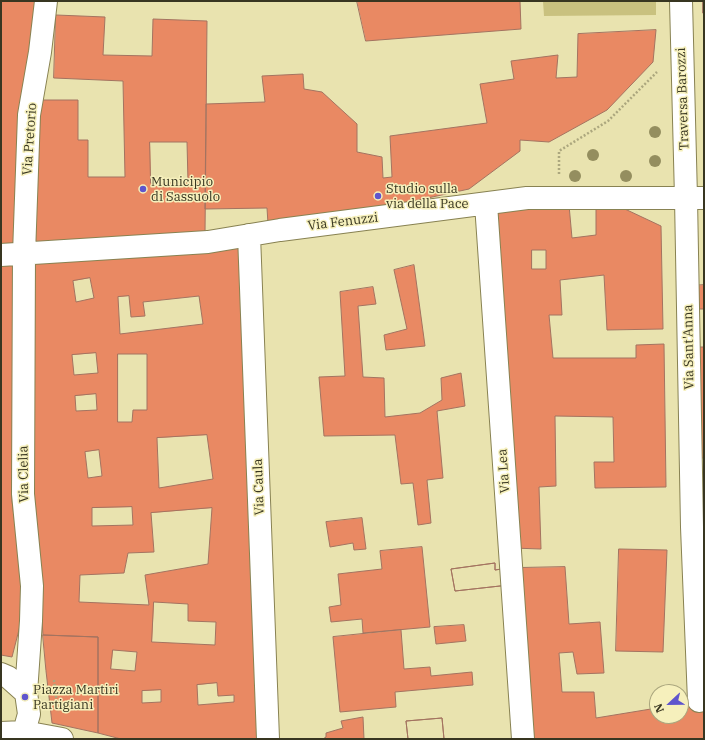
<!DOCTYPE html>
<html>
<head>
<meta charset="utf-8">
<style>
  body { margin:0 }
  #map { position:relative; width:705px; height:740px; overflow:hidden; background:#e9e3af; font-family:"IBM Plex Serif",serif }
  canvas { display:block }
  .frame { position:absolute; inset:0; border:2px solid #383621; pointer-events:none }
  .north { position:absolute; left:649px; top:684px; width:40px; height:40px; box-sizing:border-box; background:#f6f0bc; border:1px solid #aaa67e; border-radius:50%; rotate:248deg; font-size:11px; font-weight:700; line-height:16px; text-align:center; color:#383621 }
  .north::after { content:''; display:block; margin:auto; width:14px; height:18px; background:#5f55cd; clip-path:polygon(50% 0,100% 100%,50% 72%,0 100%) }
</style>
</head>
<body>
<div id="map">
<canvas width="705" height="740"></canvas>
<div class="frame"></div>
<div class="north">N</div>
</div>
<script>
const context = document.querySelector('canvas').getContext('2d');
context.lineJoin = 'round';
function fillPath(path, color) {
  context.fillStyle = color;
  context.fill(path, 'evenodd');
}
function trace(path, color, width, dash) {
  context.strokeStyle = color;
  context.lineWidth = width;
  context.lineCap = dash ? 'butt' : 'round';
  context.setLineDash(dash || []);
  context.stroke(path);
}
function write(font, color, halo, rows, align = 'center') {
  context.font = font + ' "IBM Plex Serif",serif';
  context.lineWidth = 3;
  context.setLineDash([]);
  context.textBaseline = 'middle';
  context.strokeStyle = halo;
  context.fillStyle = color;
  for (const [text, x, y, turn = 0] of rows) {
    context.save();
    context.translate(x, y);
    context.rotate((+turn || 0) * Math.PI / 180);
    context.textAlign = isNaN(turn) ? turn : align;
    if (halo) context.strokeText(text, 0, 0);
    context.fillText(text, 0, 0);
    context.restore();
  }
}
const green = new Path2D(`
  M543 1H656V15L544 16Z`);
const building = new Path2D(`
  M1 1H35L19 244 1 245Z
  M357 1H520L521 29 366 41Z
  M703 1H704V13H703Z
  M56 15 105 17 103 55 152 56 153 19 207 21 205 234 29 245 39 100H78V140H88V177H125L123 81 54 78ZM150 142H187L188 182 151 183Z
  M656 30 653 62 607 110 549 142 520 140V151L469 189 382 208 268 224 267 208 205 209 206 104 265 102 262 76 303 74 304 89 322 92 357 124V152L382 157 383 178 392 177 390 136 487 123 480 84 514 79 511 61 558 55 556 78 577 77 578 34Z
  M610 202 661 226 663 329 607 330 604 275 560 280 562 315H549L553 358H636V345L664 344 666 487 595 488 594 462H614L613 417 555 416 556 486 539 487 541 549 512 548 492 208 569 205 572 238 596 235V206ZM532 250H546V269H532Z
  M483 213 508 568 495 570V563L451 569 455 591 509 585 520 739H444L442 718 406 721 408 739H364L363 717 341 721 343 728 326 733V737L323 739H274L255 243ZM414 265 425 346 386 350 384 335 407 329 394 270ZM373 287 376 304 358 306 363 377 384 378 385 417 420 413 442 400 441 378 461 373 465 406 437 411 443 478 427 480 431 523 418 525 413 483 401 484 395 435 324 436 319 377 345 376 340 292ZM362 518 366 549 354 550 353 543 330 547 326 522ZM422 547 430 627 363 633 362 619 331 622 329 607 341 605 338 574 382 569 380 551ZM464 625 466 641 436 644 434 627ZM401 630 404 669 430 667 431 676 472 672 473 685 395 692 396 707 340 712 333 637Z
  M483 213 508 568 495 570V563L451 569 455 591 509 585 520 739H444L442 718 406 721 408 739H274L255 243Z
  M244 248 262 739H121L98 733V637L43 635 34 509 28 262ZM90 278 94 298 76 302 73 281ZM129 296 131 317 145 316 143 302 199 296 203 324 120 334 118 297ZM96 353 98 373 74 375 72 355ZM118 354H147V410H133L132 422H118ZM96 394 97 410 76 411 75 396ZM207 435 213 479 159 488 157 438ZM99 450 102 476 88 478 85 452ZM132 507 133 525 92 526V508ZM212 508 208 564 145 575 149 605 79 602 80 575 124 573 128 553 154 552 151 513ZM154 602 188 604V621L216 622 215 645 152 642ZM113 650 137 652 135 671 111 669ZM217 683 218 696 234 695V702L198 705 197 685ZM161 690V702L142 703V691Z
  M15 264V345L12 501 20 562 22 618 12 657 1 655V265Z
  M704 285V309H691L690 286Z
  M696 347H704V458H699Z
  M619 549 667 550 663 652 616 651Z
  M565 567 569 624 600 622 604 673 577 674 573 652 559 653 562 692H594L596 718 657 708V716H681V704L704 700V739H525L517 568Z
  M43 635 98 637V733L52 723 46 671Z`);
const path = new Path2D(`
  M559 174V151L608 121 657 72
  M54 680 58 712`);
const minor = new Path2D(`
  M681 1 686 198 692 527 699 701
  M486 204 523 739
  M249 235 268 739
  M1 255 208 242 280 230 527 198H704
  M1 674 8 677 26 693 29 714 24 732 1 733
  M26 693 31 621 32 586 23 494 24 254 29 115 40 52 46 1
  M24 732 62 739`);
const trees = [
  [655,132],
  [593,155],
  [655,161],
  [575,176],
  [626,176]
];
const markers = [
  [143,189,4,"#5f55cd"],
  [378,196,4,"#5f55cd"],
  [25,697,4,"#5f55cd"]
];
const streetNames = [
  ["Traversa Barozzi",683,99,-92],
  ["Via Pretorio",30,139,-86],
  ["Via Fenuzzi",343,222,-7],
  ["Via Sant'Anna",689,347,-91],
  ["Via Lea",504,471,-94],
  ["Via Clelia",24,474,-91],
  ["Via Caula",259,487,-92]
];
const poiNames = [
  ["Municipio",151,182],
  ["di Sassuolo",151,197],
  ["Studio sulla",386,189],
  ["via della Pace",386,204],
  ["Piazza Martiri",33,690],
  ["Partigiani",33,705]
];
fillPath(green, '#c9c17f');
fillPath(building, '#e98963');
trace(building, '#a37360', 1);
trace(minor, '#888252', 24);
trace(path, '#aca77e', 2.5, [2, 2]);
trace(minor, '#fff', 22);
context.fillStyle = '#948e5f';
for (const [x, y] of trees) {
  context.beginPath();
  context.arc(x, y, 6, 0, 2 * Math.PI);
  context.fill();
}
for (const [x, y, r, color] of markers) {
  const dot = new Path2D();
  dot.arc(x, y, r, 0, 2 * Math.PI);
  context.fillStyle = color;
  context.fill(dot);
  trace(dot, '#f6f0bc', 1.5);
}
write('13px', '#383621', '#f6f0bc', streetNames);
write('13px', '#383621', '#f6f0bc', poiNames, 'left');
</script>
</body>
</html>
